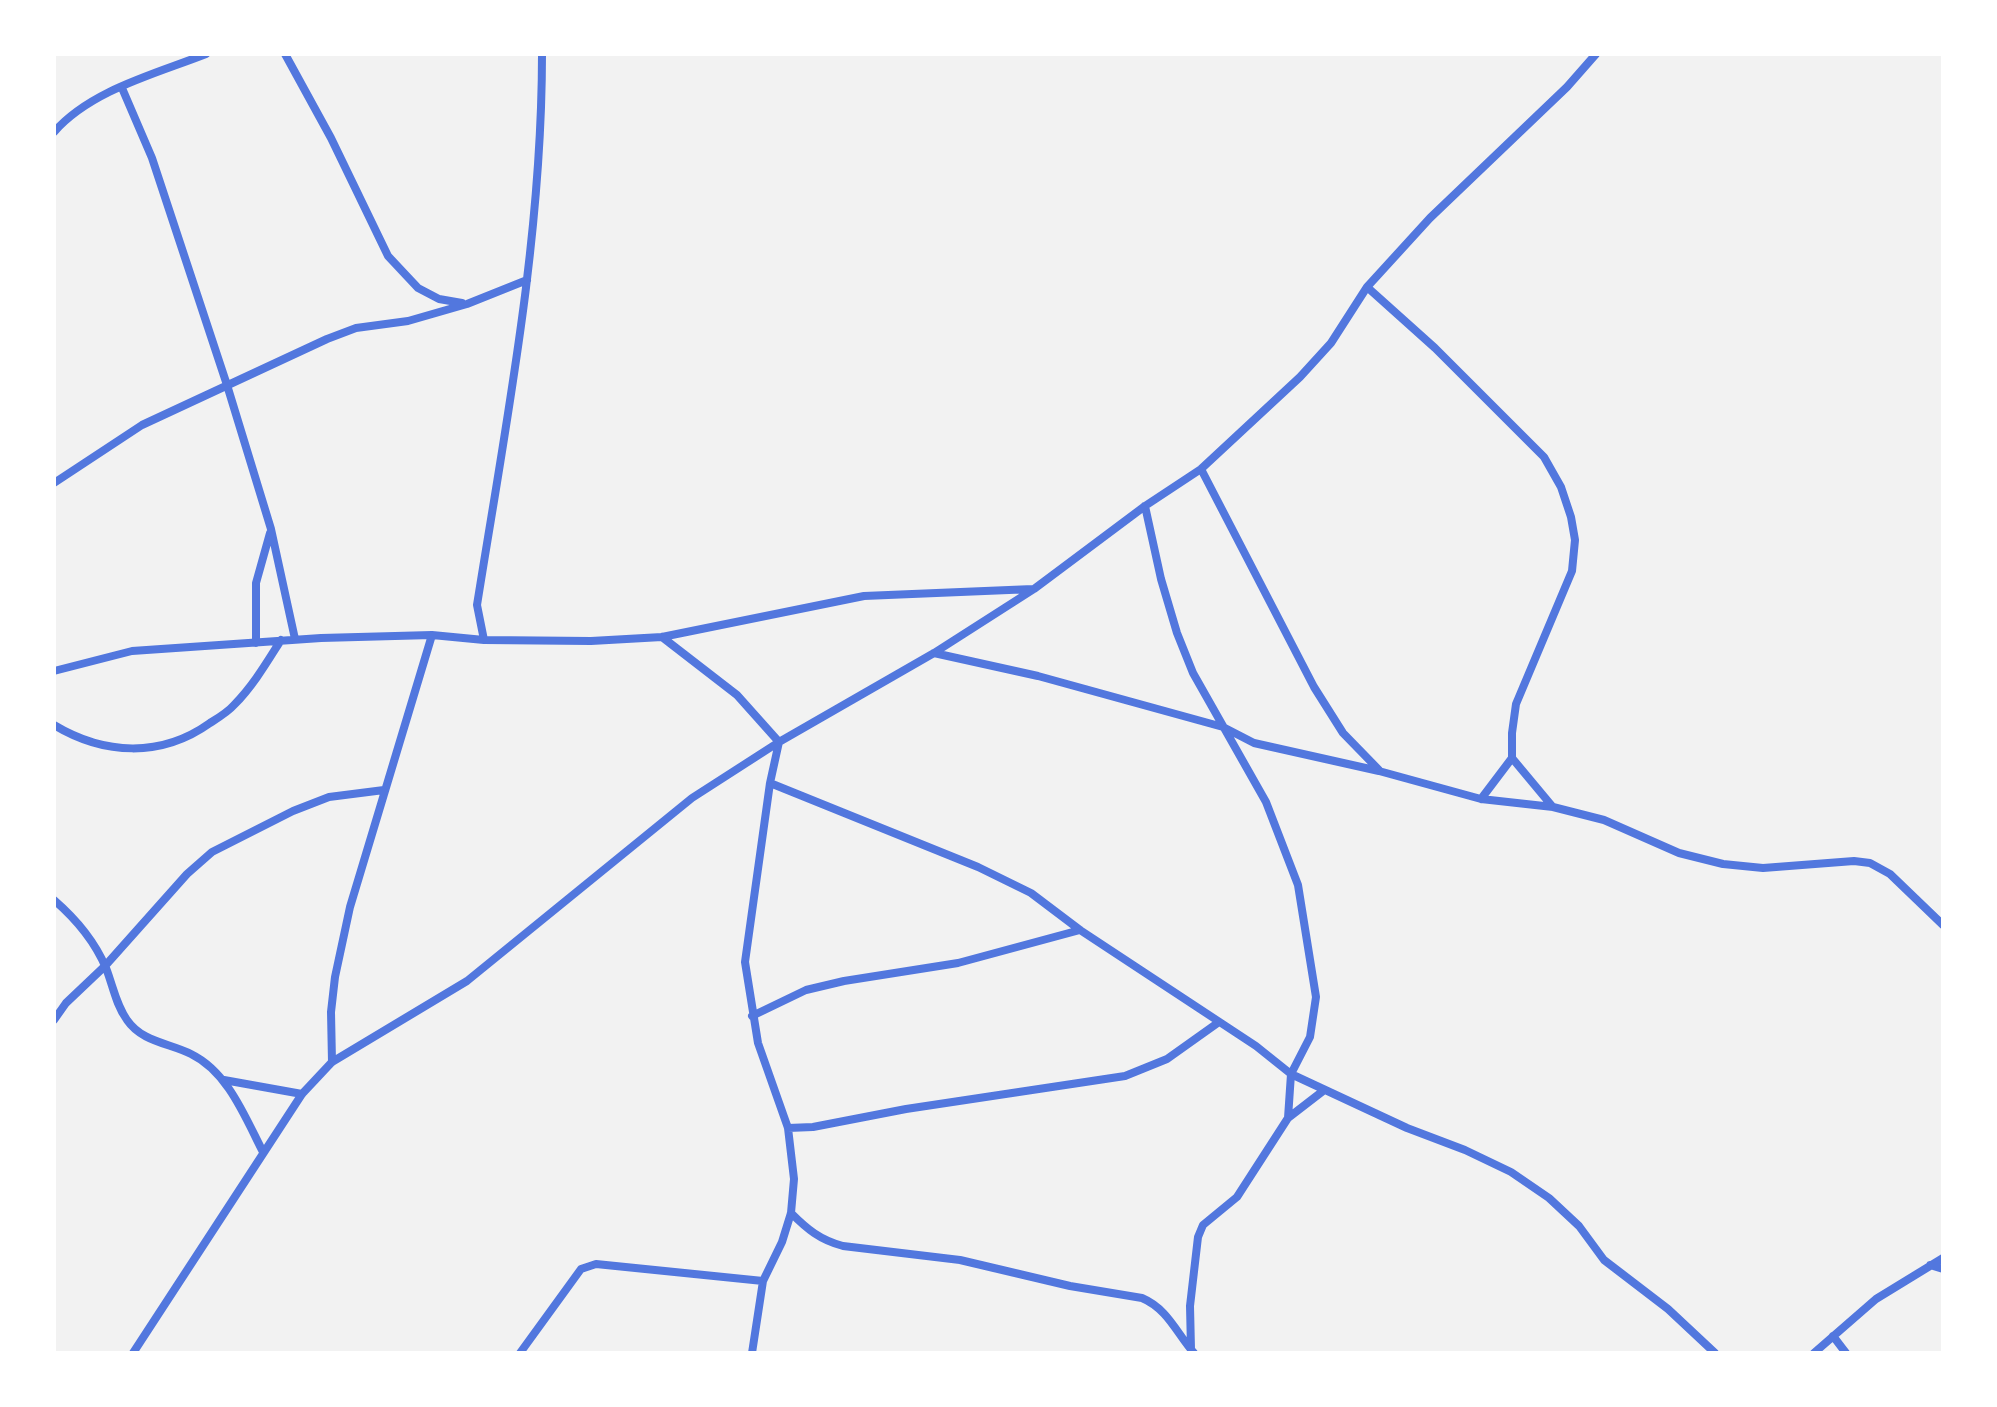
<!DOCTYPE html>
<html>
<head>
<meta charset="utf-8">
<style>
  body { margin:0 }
  #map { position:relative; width:1997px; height:1407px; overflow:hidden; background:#f2f2f2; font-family:"Space Grotesk",sans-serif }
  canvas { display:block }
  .frame { position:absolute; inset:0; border:56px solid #fff; pointer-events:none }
</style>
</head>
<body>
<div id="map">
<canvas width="1997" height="1407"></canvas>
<div class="frame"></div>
</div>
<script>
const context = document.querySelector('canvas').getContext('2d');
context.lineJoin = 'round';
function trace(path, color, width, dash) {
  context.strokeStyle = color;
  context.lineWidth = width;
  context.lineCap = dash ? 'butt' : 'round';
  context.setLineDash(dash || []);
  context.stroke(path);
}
const minor = new Path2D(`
  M285 54 331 138 388 256 418 288 439 299 462 303
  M122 88 152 158 227 385 271 529 295 639
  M54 132C91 90 155 74 206 54
  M1367 287 1435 348 1544 457 1561 487 1571 517 1575 540 1572 571 1516 704 1512 733V758L1481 799
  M1201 469 1314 687 1343 733 1379 770
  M54 483 142 425 327 339 356 328 408 321 467 304 527 280
  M1145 506 1161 579 1177 633 1193 673 1266 802 1298 885 1316 997 1310 1037 1291 1074 1288 1118
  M662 637 737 695 779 742 770 783 745 962 758 1043 788 1128 794 1179 791 1213 782 1242 763 1281 752 1353
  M484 640 477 605C506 423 542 239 542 54
  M256 643V583L270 533
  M934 653 1038 676 1223 727 1254 743 1379 771 1481 799 1553 807 1604 820 1679 853 1723 864 1763 868 1854 861 1870 863 1890 874 1943 925
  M54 671 132 651 321 638 432 635 484 640 591 641 662 637 864 596 1033 589
  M54 725C104 755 161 758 210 723 218 718 228 712 234 705 253 686 267 662 281 640
  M1512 758 1552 806
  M770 783 978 867 1031 893 1080 930 1256 1046 1291 1074 1407 1128 1465 1150 1511 1172 1549 1198 1579 1226 1604 1260 1668 1309 1715 1353
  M54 900C76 919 95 942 106 968 113 986 116 1005 127 1020 142 1042 169 1043 191 1054 228 1072 245 1117 263 1152
  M752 1016 806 990 844 981 958 963 1080 930
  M54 1020 66 1003 105 966 187 874 212 852 293 811 329 797 384 790
  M332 1062 331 1012 335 977 350 907 432 635
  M224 1080 302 1094
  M788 1128 813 1127 906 1109 1125 1076 1167 1059 1219 1022
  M791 1213C807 1229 820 1240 843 1246L960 1260 1070 1286 1142 1298C1168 1309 1177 1334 1194 1353
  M1930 1265 1943 1269
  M1833 1336 1846 1353
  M1191 1349 1190 1306 1198 1237 1203 1225 1237 1197 1288 1118 1323 1091
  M133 1353 302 1094 332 1062 467 981 692 798 779 742 934 653 1034 589 1145 506 1201 469 1300 377 1331 343 1367 287 1430 218 1567 87 1596 54
  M520 1353 581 1269 596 1264 763 1281
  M1814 1353 1876 1299 1943 1258`);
trace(minor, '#5277de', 8);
</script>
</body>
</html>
